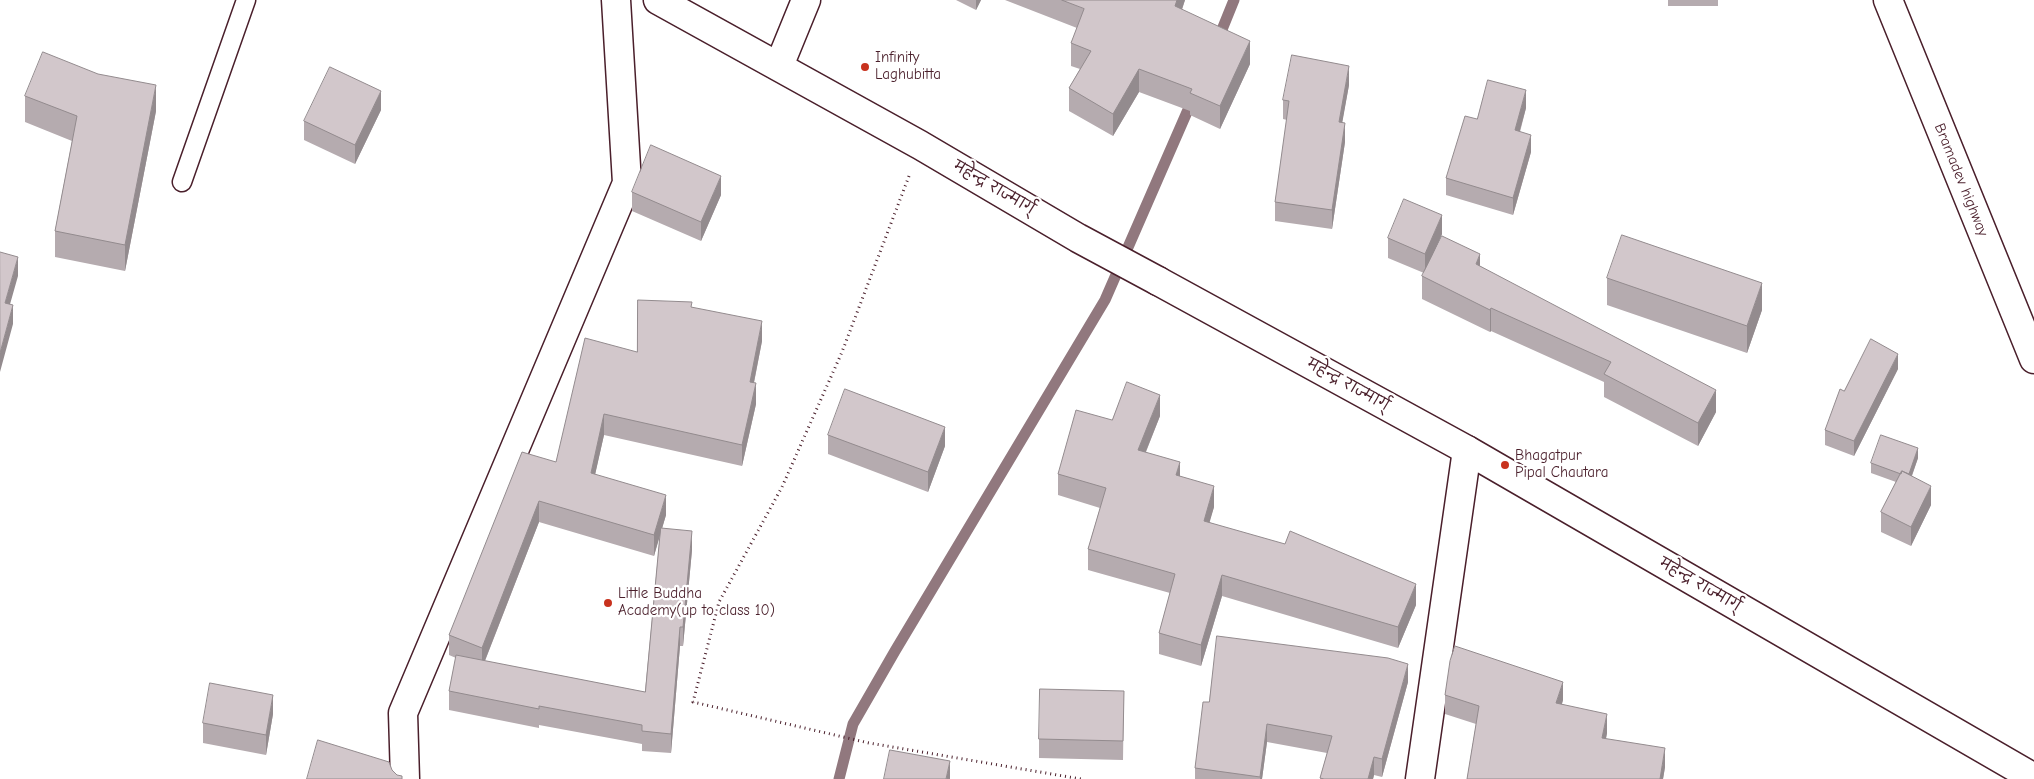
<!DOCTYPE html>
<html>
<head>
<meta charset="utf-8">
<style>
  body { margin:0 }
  canvas { display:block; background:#fff }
</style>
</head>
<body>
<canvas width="2034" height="779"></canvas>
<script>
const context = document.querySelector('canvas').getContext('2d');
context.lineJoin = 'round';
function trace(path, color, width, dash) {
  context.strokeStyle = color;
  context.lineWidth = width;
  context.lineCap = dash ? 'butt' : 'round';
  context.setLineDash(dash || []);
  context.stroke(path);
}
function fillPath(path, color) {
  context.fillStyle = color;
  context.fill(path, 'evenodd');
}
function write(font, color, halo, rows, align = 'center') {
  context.font = font + ' "Comic Neue","Playpen Sans Deva",sans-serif';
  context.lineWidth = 4.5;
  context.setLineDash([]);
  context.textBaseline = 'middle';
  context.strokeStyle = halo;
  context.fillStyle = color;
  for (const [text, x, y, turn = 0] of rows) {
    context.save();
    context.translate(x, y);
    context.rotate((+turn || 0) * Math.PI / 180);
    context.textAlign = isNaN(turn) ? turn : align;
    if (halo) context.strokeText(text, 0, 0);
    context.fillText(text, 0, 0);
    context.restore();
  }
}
const stream = new Path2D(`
  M1217 42 1234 0
  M839 779 853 724 895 651 1105 300 1194 96`);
const path = new Path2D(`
  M909 176 842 352 782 487 719 602 693 702 869 743 1081 779`);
const service = new Path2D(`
  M182 182 246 0`);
const minor = new Path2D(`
  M779 66 806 0
  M405 779 403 713 627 183 616 0
  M1420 779 1467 450`);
const tertiary = new Path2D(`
  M1888 0 2034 359`);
const primary = new Path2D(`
  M1158 281 1467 450 2034 778`);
const trunk = new Path2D(`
  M658 0 920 145 1078 238 1158 281`);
const wall = new Path2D(`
  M956 0H981L976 10Z
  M1005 0H1185L1182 10 1250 64 1220 129 1190 115V111L1139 92 1113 136 1069 111V88L1080 69 1071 66V43L1077 28Z
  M1668 0H1718V6H1668Z
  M1349 85 1342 122 1345 142 1332 229 1275 221V202L1287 120 1283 119V100Z
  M25 96 156 111 125 271 55 257V231L72 141 25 122Z
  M1526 108 1520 132 1531 152 1513 215 1446 195V178L1477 119Z
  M381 110 355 164 304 140V121Z
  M632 192 721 195 701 241 632 211Z
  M1442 234 1433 255 1480 266 1716 412 1698 446 1604 397V382L1491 331 1490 332 1422 299V276L1424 273 1388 258V238Z
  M1607 278 1762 310 1747 353 1607 305Z
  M692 307 762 341 754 383 756 404 742 466 604 435 595 474 666 515 662 528 692 550 683 646H680L671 753 642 751V744L539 725V728L449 710V691L456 658 449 655V635L556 462 637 352ZM539 522 654 556 660 534 645 692 485 661Z
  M1898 369 1854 456 1825 445V430L1844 391Z
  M1160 416 1146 452 1180 476 1214 507 1209 522 1416 605 1398 648 1222 596 1201 666 1159 654V633L1170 593 1088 570V549L1100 508 1058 495V474L1112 420Z
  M828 435 945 446 928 492 828 454Z
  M1918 458 1912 476 1931 505 1911 546 1881 532V512L1896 482 1871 473V463Z
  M1408 682 1382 777 1374 775 1373 779H1320L1327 753 1267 742 1262 779H1195V768L1209 702Z
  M1124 691 1123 760 1039 758V739Z
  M1445 695 1563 700 1562 704 1607 733 1606 739 1665 767 1663 779H1467L1476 724 1445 714Z
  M273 714 266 755 203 743V723Z`);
const shadedWall = new Path2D(`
  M976 0H981L976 10Z
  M1177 0H1185L1175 29V6Z
  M1250 41V64L1220 129V106Z
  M1349 66V85L1339 141V122Z
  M1139 69V92L1113 136V114Z
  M156 85V111L125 271V245Z
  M1526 90V108L1515 148V130Z
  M381 91V110L355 164V145Z
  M1345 123V142L1332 229V210Z
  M1531 135V152L1513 215V198Z
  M721 176V195L701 241V222Z
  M1442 215V234L1425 273V254Z
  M1480 254V277L1476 264Z
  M18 257V276L5 322V303Z
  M1762 283V310L1747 353V326Z
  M13 305V324L0 372V353Z
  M1491 308V331L1490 332V310Z
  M762 321V341L750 402V382Z
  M1898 354V369L1854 456V441Z
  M756 383V404L742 466V445Z
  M1716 390V412L1698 446V423Z
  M1160 395V416L1138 471V450Z
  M604 414V435L591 493V473Z
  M945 427V446L928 492V472Z
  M1918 448V458L1908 486V476Z
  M1180 462V483L1176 475Z
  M1214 486V507L1204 542V521Z
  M1931 486V505L1911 546V527Z
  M666 495V515L654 556V535Z
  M539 501V522L482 668V648Z
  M692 531V550L683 646V627Z
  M1222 575V596L1201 666V645Z
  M1416 584V605L1398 648V627Z
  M680 627V646L671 753V734Z
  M1408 664V682L1382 777V759Z
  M1563 682V700L1556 722V703Z
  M273 695V714L266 755V735Z
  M1607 714V733L1602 757V738Z
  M1267 724V742L1262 779H1260Z
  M1665 748V767L1663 779H1660Z
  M1374 757V775L1373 779H1368Z
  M950 761V779H946Z`);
const building = new Path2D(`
  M1062 0H1177L1175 6 1250 41 1220 106 1190 93 1192 89 1139 69 1113 114 1069 88 1091 51 1071 43 1084 9Z
  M43 52 98 74 156 85 125 245 55 231 77 116 25 96Z
  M1292 55 1349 66 1339 122 1345 123 1332 210 1275 202 1289 101 1283 100Z
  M330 67 381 91 355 145 304 121Z
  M1488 80 1526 90 1515 130 1531 135 1513 198 1446 178 1465 116 1477 119Z
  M651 145 721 176 701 222 632 192Z
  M1404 199 1442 215 1425 254 1388 238Z
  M1622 235 1762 283 1747 326 1607 278Z
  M1442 236 1480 254 1476 264 1716 390 1698 423 1604 374 1611 362 1491 308 1490 310 1422 276Z
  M0 252 18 257 5 303 13 305 0 353Z
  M638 300 692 302 691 307 762 321 750 382 756 383 742 445 604 414 591 473 666 495 654 535 539 501 482 648 449 635 522 452 556 462 585 338 637 352Z
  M1871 339 1898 354 1854 441 1825 430 1840 389 1844 391Z
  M1127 382 1160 395 1138 450 1180 462 1176 475 1214 486 1204 521 1285 544 1290 531 1416 584 1398 627 1222 575 1201 645 1159 633 1175 574 1088 549 1106 488 1058 474 1076 410 1112 420Z
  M845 389 945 427 928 472 828 435Z
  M1881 435 1918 448 1909 474 1902 471 1901 474 1871 463Z
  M1902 471 1931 486 1911 527 1881 512Z
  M661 528 692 531 683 627H680L671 734 642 731V725L539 706V709L449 691 456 655 645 692Z
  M1217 636 1388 658 1408 664 1382 759 1374 757 1368 779H1324L1320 778 1332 736 1267 724 1260 777 1195 768 1203 702H1209Z
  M1455 646 1563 682 1556 703 1607 714 1602 738 1665 748 1660 779H1467L1479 706 1445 695 1450 661Z
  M210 683 273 695 266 735 203 723Z
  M1040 689 1124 691 1123 741 1039 739Z
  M318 740 389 762 392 770 397 775 402 776V779H307Z
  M890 750 950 761 946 779H884Z`);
const markers = [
  [865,67,5,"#c8321e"],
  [1505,465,5,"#c8321e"],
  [608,603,5,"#c8321e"]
];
const poiNames = [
  ["Infinity",875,58],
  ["Laghubitta",875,75],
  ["Bhagatpur",1515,456],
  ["Pipal Chautara",1515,473],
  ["Little Buddha",618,594],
  ["Academy(up to class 10)",618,611]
];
const streetNames = [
  ["Bramadev highway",1961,180,68],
  ["महेन्द्र राज्मार्ग्",994,188,30],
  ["महेन्द्र राज्मार्ग्",1348,385,29],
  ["महेन्द्र राज्मार्ग्",1700,585,30]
];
trace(stream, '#91787e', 11);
trace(service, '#4a1f2b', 21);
trace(minor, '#4a1f2b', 31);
trace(tertiary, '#4a1f2b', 31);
trace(primary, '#4a1f2b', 31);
trace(trunk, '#4a1f2b', 31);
trace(path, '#4a1f2b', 3, [1, 4]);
trace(service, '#fff', 18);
trace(minor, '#fff', 28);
trace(tertiary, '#fff', 28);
trace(primary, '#fff', 28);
trace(trunk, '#fff', 28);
fillPath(wall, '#b5abaf');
fillPath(shadedWall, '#938b8e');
fillPath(building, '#d2c7cb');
trace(building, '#938b8e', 1);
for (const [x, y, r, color] of markers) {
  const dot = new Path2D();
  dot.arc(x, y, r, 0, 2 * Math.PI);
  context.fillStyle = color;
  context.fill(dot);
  trace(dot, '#fff', 2);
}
write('15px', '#4a1f2b', '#fff', poiNames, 'left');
write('15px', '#4a1f2b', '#fff', streetNames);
</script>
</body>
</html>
